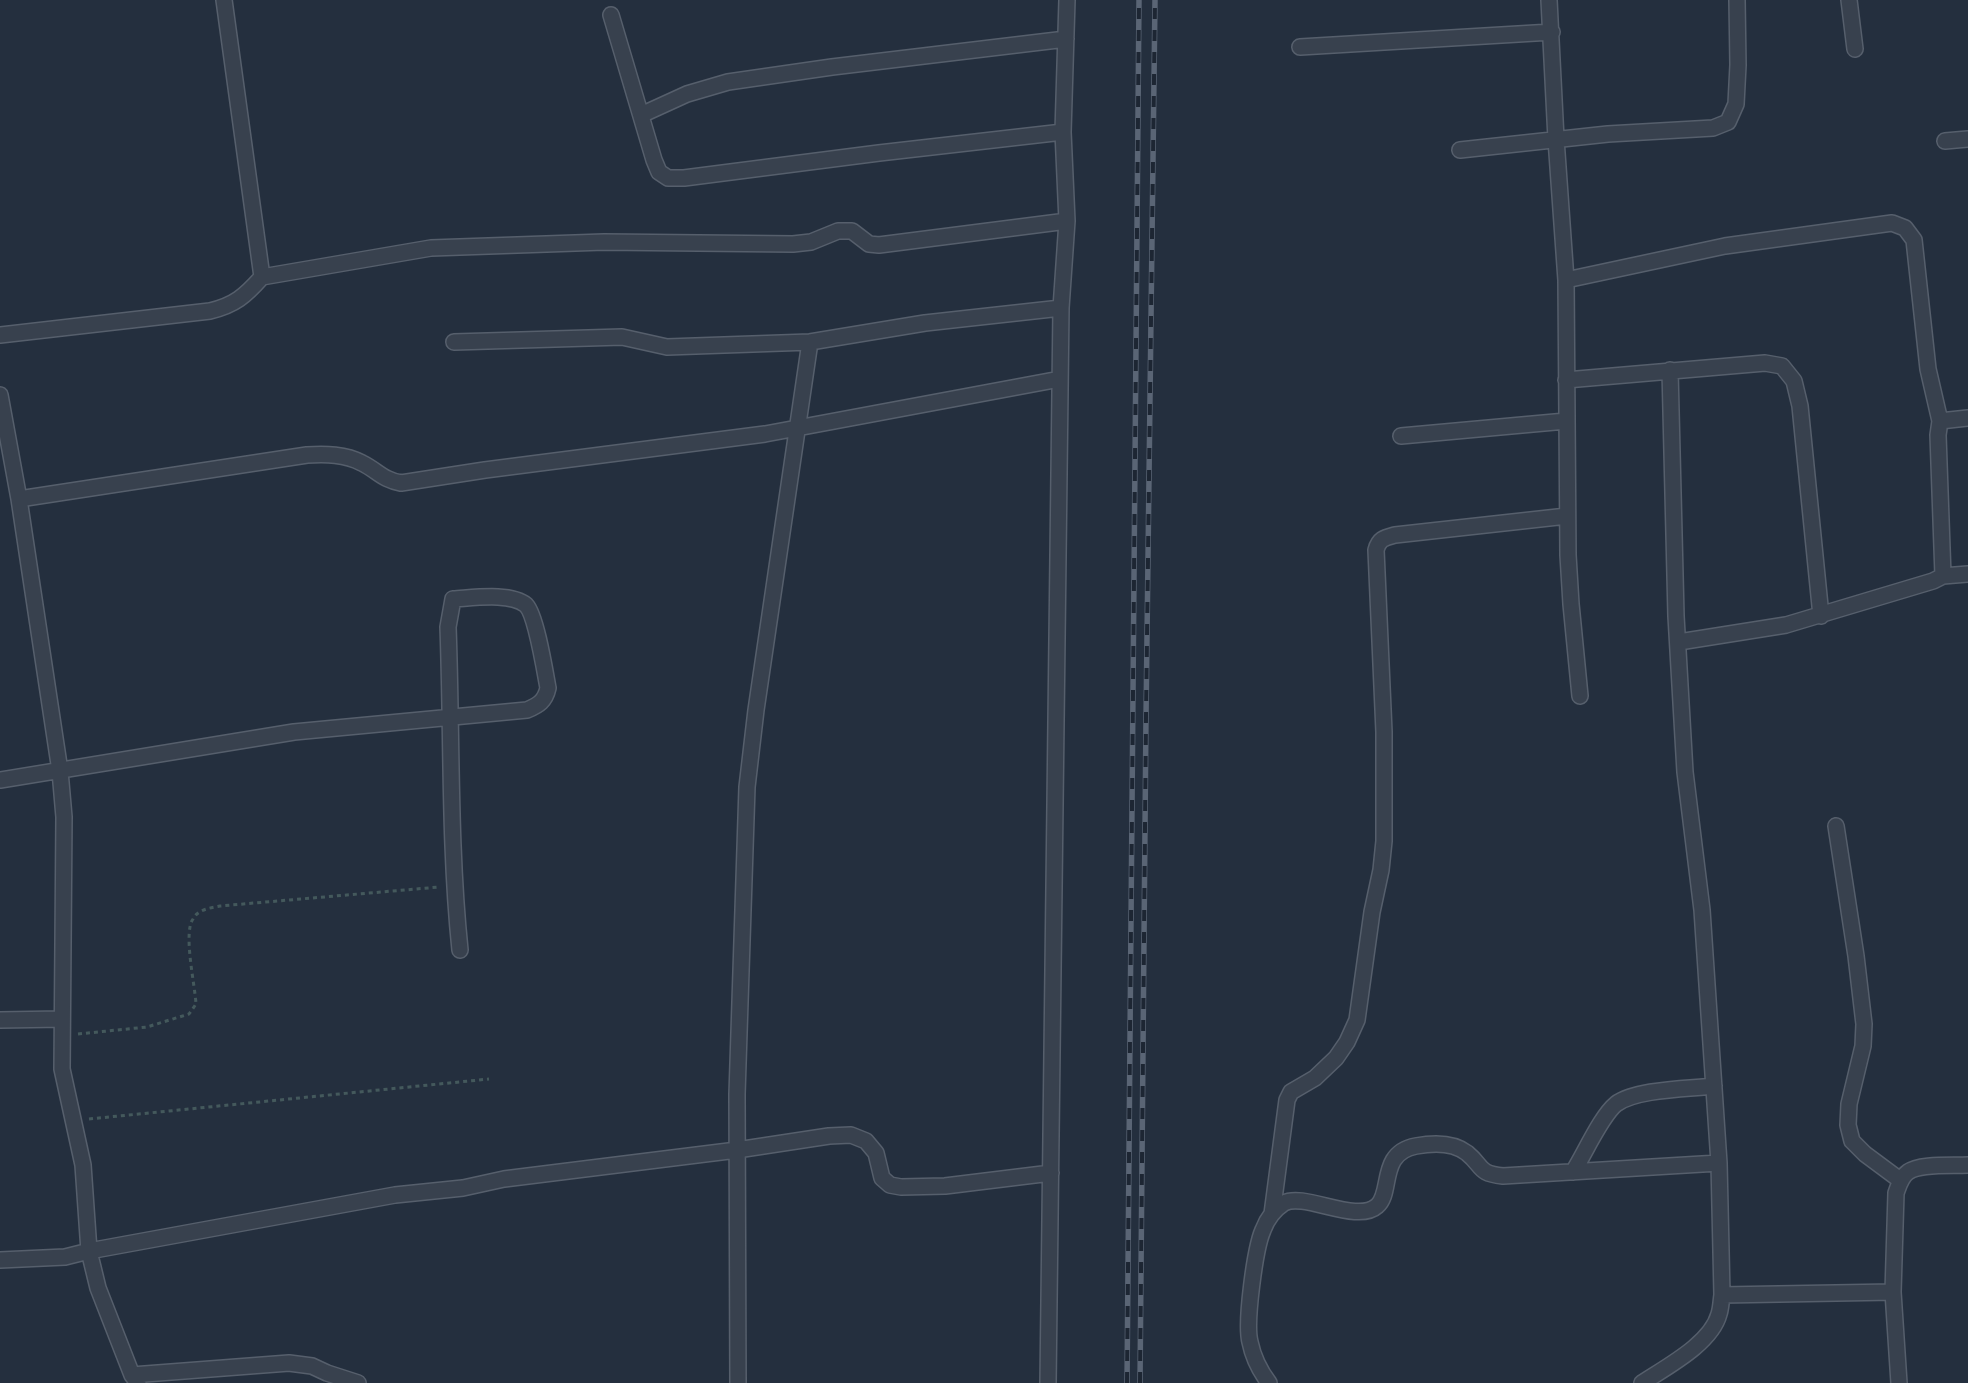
<!DOCTYPE html>
<html>
<head>
<meta charset="utf-8">
<style>
  body { margin:0 }
  canvas { display:block; background:#242f3e }
</style>
</head>
<body>
<canvas width="1968" height="1383"></canvas>
<script>
const context = document.querySelector('canvas').getContext('2d');
context.lineJoin = 'round';
function trace(path, color, width, dash) {
  context.strokeStyle = color;
  context.lineWidth = width;
  context.lineCap = dash ? 'butt' : 'round';
  context.setLineDash(dash || []);
  context.stroke(path);
}
const path = new Path2D(`
  M78 1034 147 1027 189 1014 196 1004C195 985 183 933 193 919 198 909 211 908 220 906L439 887
  M89 1119 489 1079`);
const street = new Path2D(`
  M224 0 262 277
  M1549 0 1556 139 1566 280 1568 555 1571 604 1580 696
  M1849 0 1855 49
  M611 15 654 160 659 172 668 178H684L879 153 1063 132
  M1300 47 1552 32
  M641 115 687 94 728 82 832 67 1066 39
  M1945 141 1968 139
  M1460 150 1608 134 1713 128 1728 122 1736 104 1738 65 1737 0
  M1566 280 1725 246 1892 223 1905 228 1914 240 1928 369 1940 421 1938 435 1943 576
  M0 335 210 311C235 305 245 296 262 277L431 248 604 242 793 244 811 242 838 231H852L869 244 879 245 1067 221
  M454 342 622 337 667 347 810 342 925 323 1061 308
  M1566 380 1765 363 1782 366 1794 381 1800 406 1821 616
  M0 395 19 499 60 771 64 817 62 1069 83 1165 89 1251 98 1288 132 1375 138 1383
  M1940 421 1968 418
  M1401 436 1566 421
  M19 499 307 455C326 454 345 454 362 463 378 471 383 480 401 483L485 470 765 434 1060 379
  M1679 642 1786 625 1933 581 1943 576 1968 574
  M0 780 294 732 527 710C539 705 545 701 548 688 545 672 536 615 526 605 511 592 472 598 453 599L448 627C452 734 449 844 460 950
  M1836 826 1856 956 1864 1024 1863 1046 1849 1104 1848 1125 1852 1141 1865 1154 1900 1180
  M0 1020 62 1019
  M1573 1172C1584 1155 1601 1116 1616 1104 1636 1089 1688 1089 1714 1086
  M1272 1214 1287 1100 1291 1092 1315 1078 1336 1058 1347 1042 1357 1020 1372 912 1381 870 1384 841V732L1376 550C1379 539 1384 538 1395 535L1567 516
  M0 1260 65 1257 89 1251 395 1195 463 1188 504 1179 737 1150 829 1136 851 1135 866 1141 876 1153 882 1178 890 1185 901 1187 945 1186 1051 1173
  M1722 1295 1893 1292
  M132 1375 289 1363 312 1366 327 1373 358 1383
  M738 1383 737 1094 747 787 756 710 810 342
  M1048 1383 1061 308 1067 221 1063 132 1067 0
  M1269 1383C1260 1371 1253 1357 1250 1342 1245 1323 1255 1248 1263 1230 1267 1219 1275 1209 1284 1203 1304 1192 1357 1224 1377 1206 1393 1193 1378 1153 1416 1146 1432 1143 1453 1142 1467 1153 1484 1167 1477 1173 1503 1176L1719 1163
  M1642 1383C1666 1367 1711 1344 1719 1314 1721 1308 1721 1301 1722 1295L1719 1163 1702 910 1685 772 1676 616 1670 370
  M1899 1383 1893 1292 1896 1193C1899 1185 1901 1177 1908 1172 1920 1163 1953 1166 1968 1165`);
const rail = new Path2D(`
  M1127 1383 1139 0
  M1140 1383 1146 717 1155 0`);
trace(street, '#565f6c', 18);
trace(path, '#44595c', 3, [4, 4]);
trace(street, '#38414e', 15);
trace(rail, '#5a6575', 5.5);
trace(rail, '#1d2633', 4, [11]);
</script>
</body>
</html>
